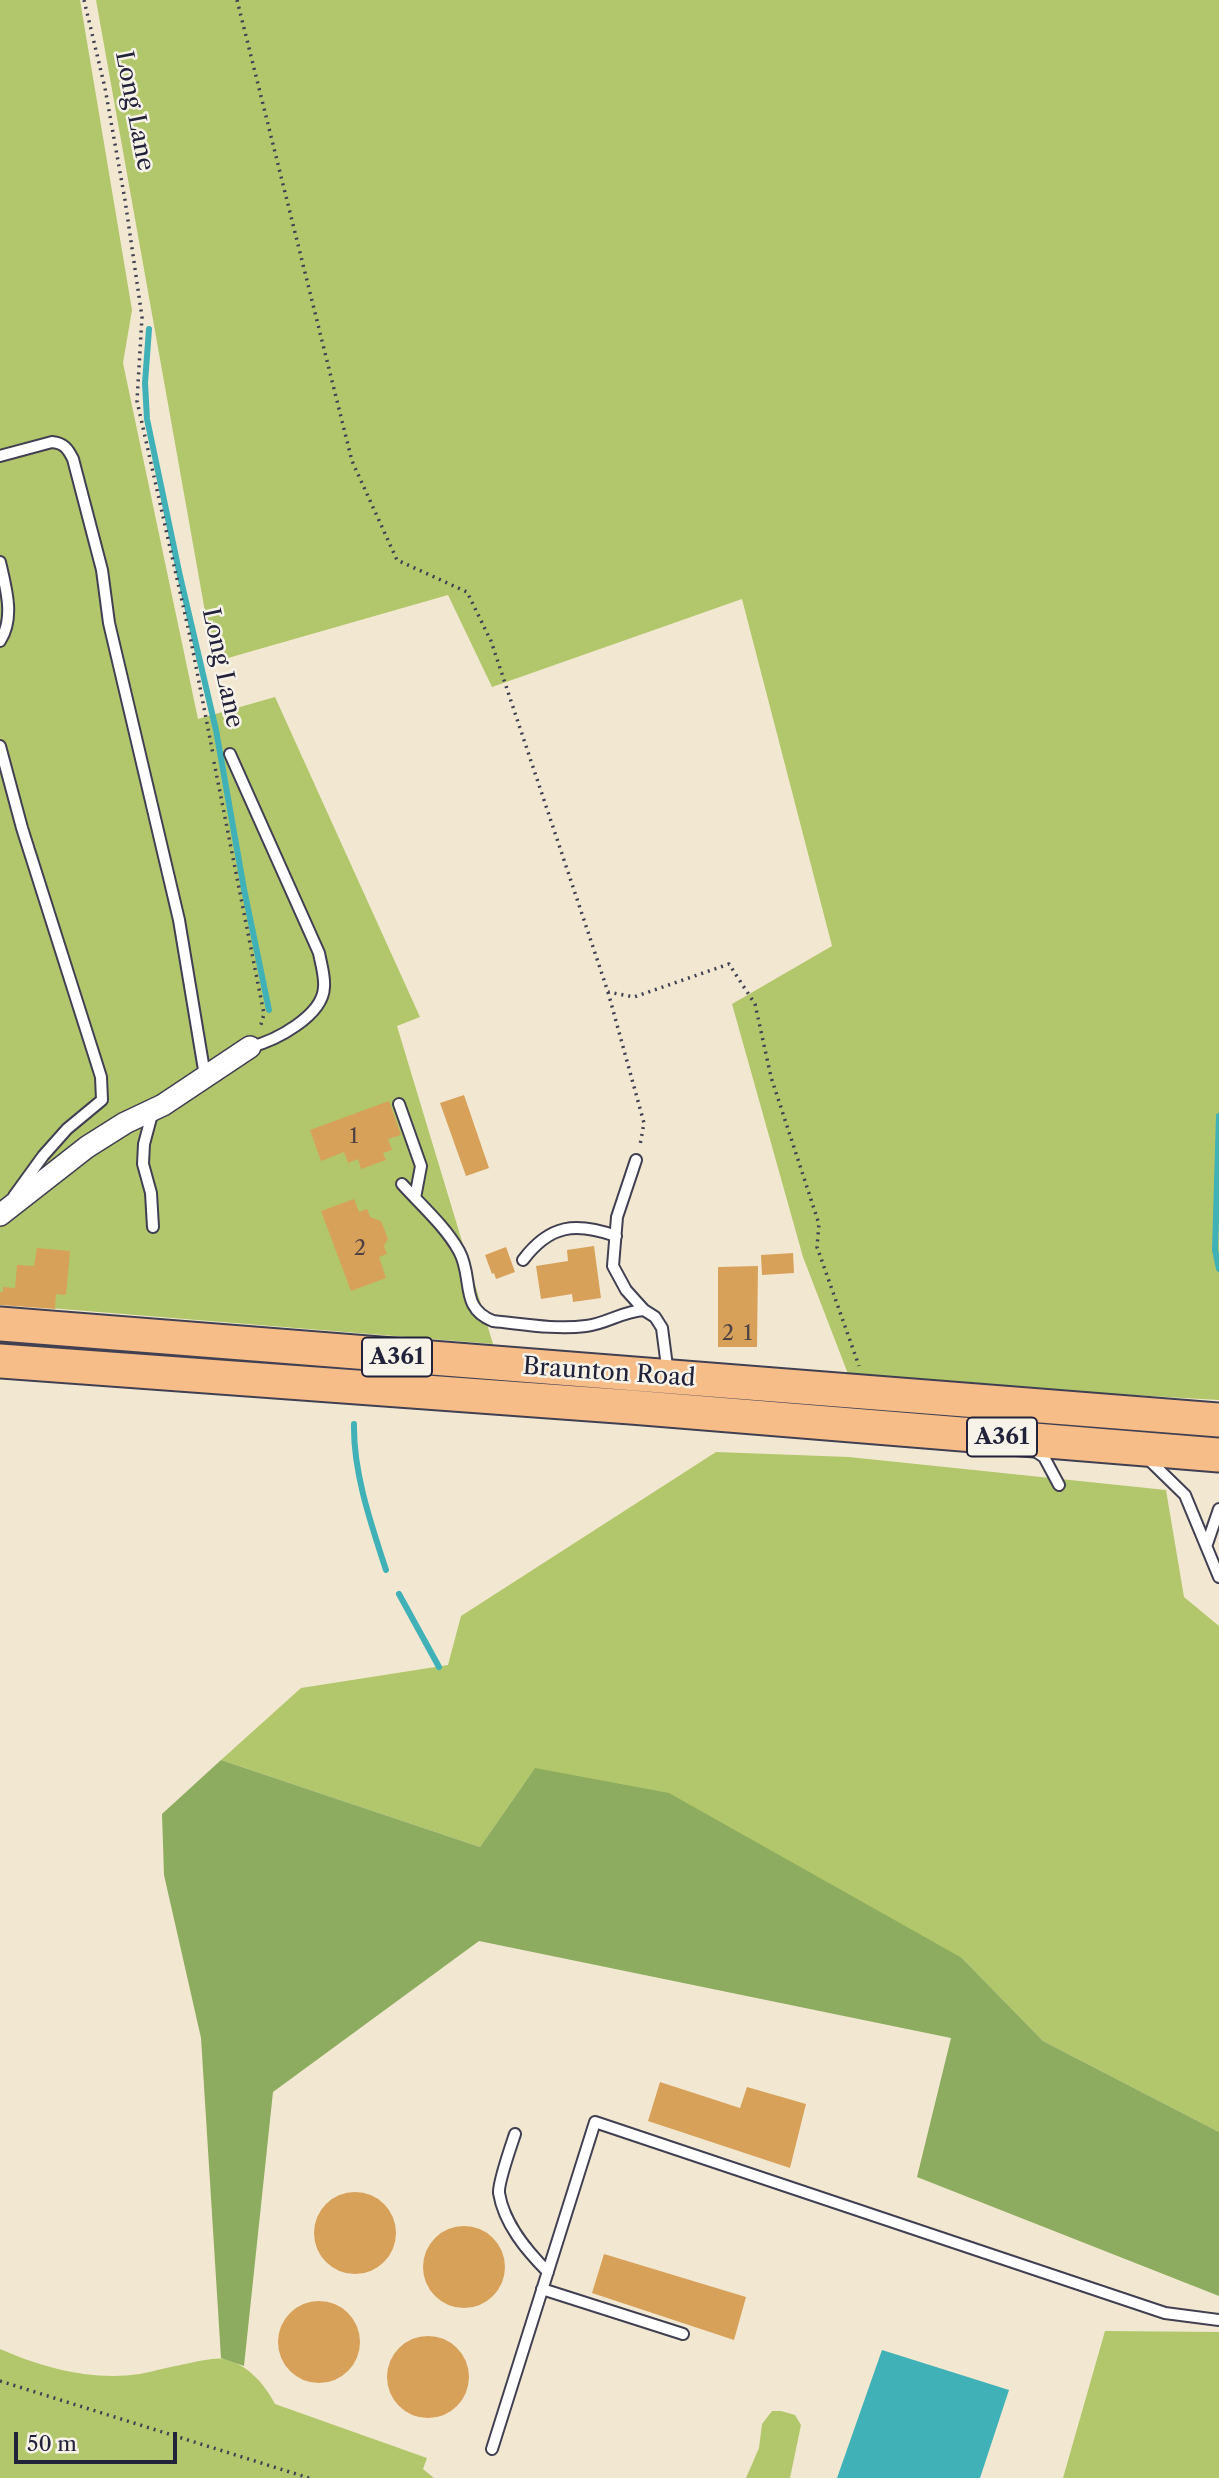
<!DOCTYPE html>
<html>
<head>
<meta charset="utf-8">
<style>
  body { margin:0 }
  #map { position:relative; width:1219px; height:2478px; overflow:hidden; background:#f2e8d1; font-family:"Libre Caslon Text",serif }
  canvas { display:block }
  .scale { position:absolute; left:14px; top:2432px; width:163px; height:32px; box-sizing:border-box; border:4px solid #22223b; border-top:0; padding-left:9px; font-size:21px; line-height:24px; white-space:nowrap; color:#22223b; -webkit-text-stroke:5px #f7f3e8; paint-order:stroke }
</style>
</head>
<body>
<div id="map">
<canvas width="1219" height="2478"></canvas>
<div class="scale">50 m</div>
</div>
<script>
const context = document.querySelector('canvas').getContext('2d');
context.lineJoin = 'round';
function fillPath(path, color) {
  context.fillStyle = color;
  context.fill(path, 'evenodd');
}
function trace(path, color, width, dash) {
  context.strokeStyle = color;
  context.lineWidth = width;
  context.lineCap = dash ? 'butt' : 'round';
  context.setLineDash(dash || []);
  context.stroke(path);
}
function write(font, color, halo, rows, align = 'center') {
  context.font = font + ' "Libre Caslon Text",serif';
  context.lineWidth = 5;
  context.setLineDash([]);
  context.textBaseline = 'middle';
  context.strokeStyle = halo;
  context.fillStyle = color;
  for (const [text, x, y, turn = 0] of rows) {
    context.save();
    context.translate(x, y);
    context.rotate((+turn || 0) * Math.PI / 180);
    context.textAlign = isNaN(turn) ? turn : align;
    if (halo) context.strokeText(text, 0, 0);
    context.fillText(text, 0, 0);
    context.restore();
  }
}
const green = new Path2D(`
  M0 0H80L132 310 123 363 198 719 275 697 420 1017 397 1026 493 1344 0 1304Z
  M96 0H1219V1400L850 1379 803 1257 732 1004 832 946 742 599 492 687 448 595 214 662Z
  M716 1452 849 1457 1166 1490 1184 1597 1219 1626V2132L1043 2041 962 1958 531 1774 480 1847 221 1760 301 1688 448 1665 461 1616Z
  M1105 2331 1219 2332V2478H1063Z
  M0 2349C43 2368 92 2381 140 2374 157 2371 212 2356 224 2359 248 2365 264 2383 275 2404L427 2458 423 2469 434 2478H0Z
  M772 2411H781L795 2415 801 2425 790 2478H746L759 2448 762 2424Z`);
const forest = new Path2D(`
  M221 1760 480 1847 535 1768 669 1793 962 1958 1043 2041 1219 2132V2296L917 2177 951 2038 479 1941 273 2092 244 2366 221 2358 201 2038 164 1875 162 1814Z`);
const water = new Path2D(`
  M882 2350 1009 2390 980 2478H837Z`);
const stream = new Path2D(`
  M149 329 145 383 147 419 180 576 216 730 244 889 269 1010
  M1219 1116 1215 1250 1219 1269
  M354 1424C353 1472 371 1524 386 1570
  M399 1594 439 1667`);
const building = new Path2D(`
  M464 1095 489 1168 466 1176 440 1103Z
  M389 1101 401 1135 388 1139 392 1150 383 1153 386 1160 361 1169 358 1159 348 1163 344 1152 321 1161 310 1130Z
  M354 1199 359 1212 367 1209 370 1217 381 1221 388 1239 384 1246 387 1254 379 1257 386 1278 351 1291 321 1211Z
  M594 1246 601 1298 573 1302 572 1294 541 1299 536 1266 568 1261 567 1250Z
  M506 1247 515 1272 496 1279 494 1273 492 1274 485 1255Z
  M37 1248 70 1251 66 1295 56 1294 55 1309 0 1305V1292H3V1287L15 1288 17 1265 34 1266Z
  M793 1253 794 1273 762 1275 761 1255Z
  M758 1266 757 1347H718V1267Z
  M660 2082 740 2108 747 2087 806 2104 790 2168 648 2121Z
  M314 2233a41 41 0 1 1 82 0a41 41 0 1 1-82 0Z
  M423 2267a41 41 0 1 1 82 0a41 41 0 1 1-82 0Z
  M604 2254 746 2297 734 2340 592 2293Z
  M278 2342a41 41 0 1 1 82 0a41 41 0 1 1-82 0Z
  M387 2377a41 41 0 1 1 82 0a41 41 0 1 1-82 0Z`);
const path = new Path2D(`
  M84 0 105 88 125 200 142 317 137 401 191 641 213 754
  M237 0 352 461 397 560 467 592 491 641 608 992 634 997 729 964 755 1004 771 1077 819 1224 817 1247 859 1366
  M214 762 264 1014 260 1028
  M608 992 644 1123 640 1145
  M0 2381 309 2478`);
const service = new Path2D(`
  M0 456 52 442C64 443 68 449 73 459L102 570 109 623 179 920 205 1076
  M0 562C6 588 15 618 0 641
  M0 746 22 828 101 1077 102 1100 67 1129 43 1156 14 1196
  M230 754 319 953C321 964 325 976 324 987 323 1016 275 1041 250 1047
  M399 1104 421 1166 415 1198
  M150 1112 151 1118 144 1144 143 1164 151 1193 153 1227
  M636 1160 617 1217 613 1266 626 1290 644 1310 655 1317 662 1328 668 1374
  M402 1184C421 1205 445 1226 459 1251 474 1278 459 1308 493 1321 523 1324 556 1330 586 1326 606 1324 623 1311 644 1310
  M523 1260C550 1224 576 1222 616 1236
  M1035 1451 1044 1457 1059 1485
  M1147 1458 1185 1495 1219 1577
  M1207 1544 1219 1509
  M515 2134C511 2146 498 2183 499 2193 504 2224 527 2251 548 2272
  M542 2289 683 2334
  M492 2449 595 2122 1165 2313 1219 2320`);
const minor = new Path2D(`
  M0 1215 87 1147 125 1123 163 1105 250 1047`);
const primary = new Path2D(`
  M0 1324 1219 1420
  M0 1361 631 1407 1219 1455`);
const numberNames = [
  ["1",354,1137],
  ["2",360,1249],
  ["2",728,1334],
  ["1",748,1334]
];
const shields = [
  [397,1357,70],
  [1002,1437,70]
];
const shieldNames = [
  ["A361",397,1357],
  ["A361",1002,1437]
];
const streetNames = [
  ["Long Lane",134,111,79],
  ["Long Lane",222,668,78],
  ["Braunton Road",609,1373,4]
];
fillPath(green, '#b2c76b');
fillPath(forest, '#8dac5f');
fillPath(water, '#40b1b7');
trace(stream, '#40b1b7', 6);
fillPath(building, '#d8a15a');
trace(service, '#414052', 14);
trace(minor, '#414052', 24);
trace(primary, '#414052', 37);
trace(path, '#414052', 3.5, [2, 5]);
trace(service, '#fff', 10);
trace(minor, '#fff', 21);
trace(primary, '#f7bd88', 33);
write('21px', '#504243', null, numberNames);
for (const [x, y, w] of shields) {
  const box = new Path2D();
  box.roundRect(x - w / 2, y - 19.5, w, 39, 5);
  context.fillStyle = '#f7f3e8';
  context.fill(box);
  trace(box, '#22223b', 2);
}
write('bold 23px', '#22223b', null, shieldNames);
write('24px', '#22223b', '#f7f3e8', streetNames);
</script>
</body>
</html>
